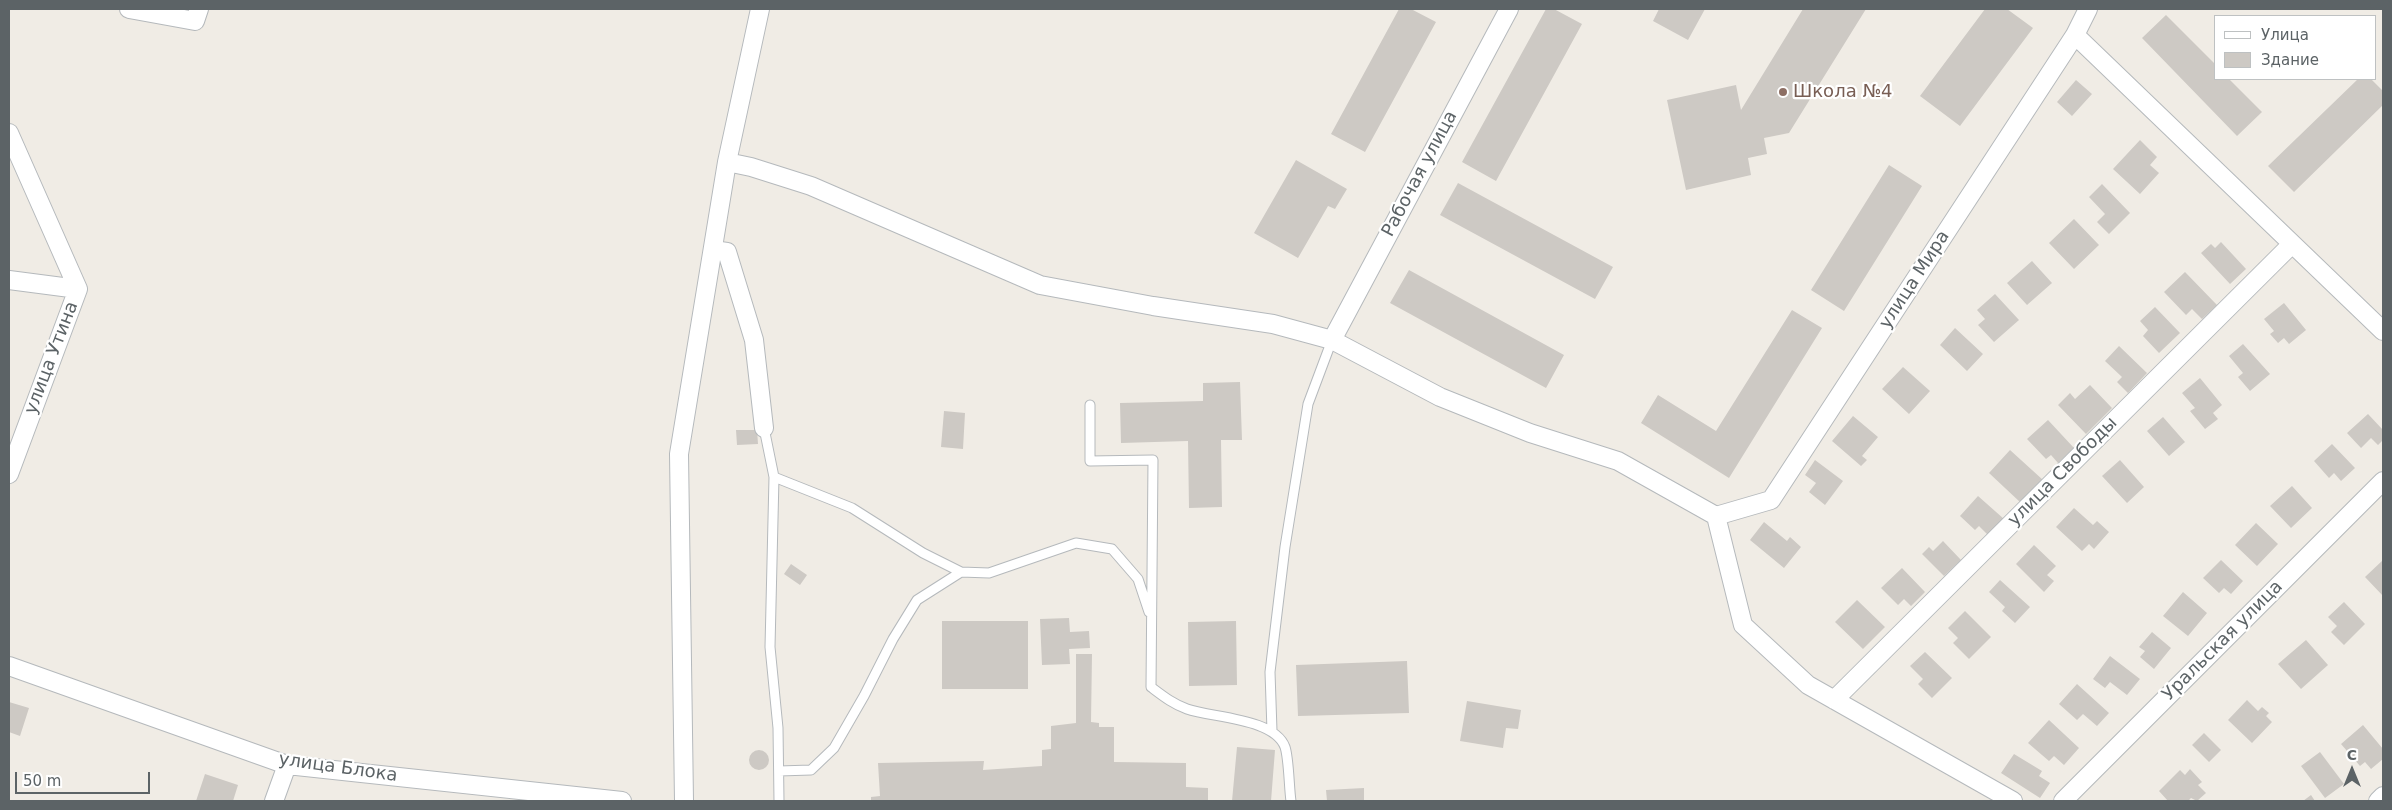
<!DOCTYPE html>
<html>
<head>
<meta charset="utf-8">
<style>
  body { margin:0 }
  #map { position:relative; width:2392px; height:810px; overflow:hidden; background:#f0ece5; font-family:"DejaVu Sans",sans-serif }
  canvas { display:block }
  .frame { position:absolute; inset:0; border:10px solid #5c6366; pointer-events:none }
  .legend { position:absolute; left:2214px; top:15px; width:162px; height:65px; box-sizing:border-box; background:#fff; border:1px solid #bec1c2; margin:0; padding:6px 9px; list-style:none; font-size:15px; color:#5c6366 }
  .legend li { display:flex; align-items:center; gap:10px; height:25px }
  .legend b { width:25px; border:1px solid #bec1c2 }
  .north { position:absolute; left:2327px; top:745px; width:50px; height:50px; -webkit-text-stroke:4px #fff; paint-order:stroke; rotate:0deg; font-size:14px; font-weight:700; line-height:20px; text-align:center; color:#5c6366 }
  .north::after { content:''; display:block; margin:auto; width:18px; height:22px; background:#5c6366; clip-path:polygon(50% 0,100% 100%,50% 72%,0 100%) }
  .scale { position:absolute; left:15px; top:772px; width:135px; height:22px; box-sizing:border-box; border:2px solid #5c6366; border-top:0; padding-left:6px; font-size:15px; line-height:18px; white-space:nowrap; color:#5c6366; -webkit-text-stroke:4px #fff; paint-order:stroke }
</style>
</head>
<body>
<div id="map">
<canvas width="2392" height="810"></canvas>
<div class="frame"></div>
<ul class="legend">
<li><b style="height:6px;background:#fff"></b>Улица</li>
<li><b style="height:14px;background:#cdc9c4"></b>Здание</li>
</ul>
<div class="north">С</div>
<div class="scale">50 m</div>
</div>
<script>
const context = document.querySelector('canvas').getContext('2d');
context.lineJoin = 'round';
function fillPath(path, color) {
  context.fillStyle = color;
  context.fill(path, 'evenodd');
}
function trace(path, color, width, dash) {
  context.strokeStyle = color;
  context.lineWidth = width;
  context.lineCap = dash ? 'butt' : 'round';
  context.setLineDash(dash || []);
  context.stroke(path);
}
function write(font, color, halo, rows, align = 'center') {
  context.font = font + ' "DejaVu Sans",sans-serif';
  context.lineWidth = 4.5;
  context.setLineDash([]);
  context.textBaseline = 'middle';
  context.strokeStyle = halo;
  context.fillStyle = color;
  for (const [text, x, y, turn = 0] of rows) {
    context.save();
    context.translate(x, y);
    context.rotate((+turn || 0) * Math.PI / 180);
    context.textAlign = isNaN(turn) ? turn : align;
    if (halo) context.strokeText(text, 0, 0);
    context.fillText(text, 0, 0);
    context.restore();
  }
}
const building = new Path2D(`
  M1399 9H1411L1436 22 1365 152 1331 134Z
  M1546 9H1554L1582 24 1496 181 1462 162Z
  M1659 9H1705L1688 40 1653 21Z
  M1803 9H1866L1789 133 1764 138 1767 154 1748 158 1751 175 1686 190 1667 100 1736 85 1741 110Z
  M1985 9H2007L2033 28 1960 126 1920 96Z
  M2166 15 2216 65V79H2229L2262 112 2237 136 2142 38Z
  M2358 79H2371L2383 91V105L2294 192 2268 166Z
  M2076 80 2092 94 2072 116 2057 102Z
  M2140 140 2157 157 2150 165 2159 173 2140 194 2113 169Z
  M1296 160 1347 189 1335 209 1328 206 1298 258 1254 233Z
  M1889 165 1922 186 1844 311 1811 290Z
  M1458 183 1613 267 1595 299 1440 215Z
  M2102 184 2130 213 2109 234 2097 222 2105 214 2089 197Z
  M2074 219 2099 245 2074 269 2049 243Z
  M2221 242 2246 269 2230 284 2201 253 2211 244 2215 248Z
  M2032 261 2052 283 2027 305 2007 283Z
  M1409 270 1564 355 1546 388 1390 303Z
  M2185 272 2217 305 2202 319 2192 309 2186 315 2164 292Z
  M1995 294 2019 320 1994 342 1978 325 1985 319 1977 310Z
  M2284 303 2306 330 2289 344 2284 338 2278 343 2270 334 2274 331 2264 319Z
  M2155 307 2180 333 2159 353 2143 336 2148 330 2140 321Z
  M1792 310 1822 328 1729 478 1641 423 1658 395 1716 431Z
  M1955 328 1983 354 1967 371 1940 345Z
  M2243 344 2270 374 2250 391 2238 377 2243 373 2229 356Z
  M2119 346 2147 373 2128 393 2117 382 2122 377 2105 361Z
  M1903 367 1930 391 1909 414 1882 389Z
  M2200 378 2222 405 2213 413 2218 419 2205 429 2190 411 2195 408 2182 393Z
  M1240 382 1242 440H1221L1222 507 1189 508 1188 441 1121 443 1120 403 1203 401V383Z
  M2090 385 2112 408 2086 434 2058 405 2070 393 2075 399Z
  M944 411 965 413 963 449 941 447Z
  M2368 414 2383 430V440L2378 445 2371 438 2361 448 2347 433Z
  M1853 416 1878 437 1862 456 1867 460 1861 466 1832 441Z
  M2163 417 2185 442 2169 456 2147 431Z
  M2048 420 2074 448 2058 463 2051 455 2046 459 2027 439Z
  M736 430H757L758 444 737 445Z
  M2332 444 2355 468 2341 481 2334 473 2329 478 2314 461Z
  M2010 450 2043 480 2021 503 1989 473Z
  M1815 460 1843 481 1825 505 1809 492 1816 483 1805 475Z
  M2120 460 2144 487 2127 503 2102 476Z
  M2292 486 2312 508 2291 528 2270 506Z
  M1978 496 2004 519 1989 536 1979 526 1975 530 1960 516Z
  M2074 508 2093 525 2097 521 2109 532 2094 549 2089 544 2082 551 2056 527Z
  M1764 522 1787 541 1790 537 1801 547 1784 568 1750 540Z
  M2256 523 2278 544 2257 566 2235 545Z
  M1943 541 1961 560 1944 576 1922 554 1929 547 1933 551Z
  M2034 545 2056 566 2047 575 2054 581 2044 592 2016 564Z
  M2221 560 2243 581 2231 594 2224 588 2219 593 2203 578Z
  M2383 560V596L2365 577Z
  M791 564 807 575 800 585 784 574Z
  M1902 568 1925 592 1911 606 1904 599 1898 605 1881 588Z
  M2000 580 2030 607 2015 623 2002 611 2005 607 1989 592Z
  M2183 592 2207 613 2188 636 2163 616Z
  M1857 600 1885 627 1863 649 1835 622Z
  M2344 602 2365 624 2344 645 2331 632 2337 626 2328 617Z
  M1965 611 1991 637 1969 659 1953 643 1958 638 1948 628Z
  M1069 618 1070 632 1089 631 1090 648 1069 649 1070 664 1042 665 1040 619Z
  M942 621H1028V689H942Z
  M1236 621 1237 685 1189 686 1188 622Z
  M2152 632 2171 648 2154 669 2140 657 2145 651 2139 647Z
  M2306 640 2328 665 2301 689 2278 664Z
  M1925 652 1952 678 1932 698 1918 684 1923 679 1910 666Z
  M1076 654H1092L1091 722 1099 723V727H1114V762L1186 763V787L1208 788V801H871V797L880 796 878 763 984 761 983 770 1042 766V750L1051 749V726L1076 723Z
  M2110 656 2140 679 2127 695 2110 682 2105 688 2093 679Z
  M1407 661 1409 713 1298 716 1296 665Z
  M2077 684 2109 713 2097 726 2083 714 2077 720 2059 704Z
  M2247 700 2258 711 2262 707 2269 713 2266 716 2272 722 2252 743 2228 720Z
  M1467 701 1521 710 1518 729 1506 728 1503 748 1460 741Z
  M9 702 29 708 20 736 9 732Z
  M2049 720 2079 748 2064 765 2054 756 2049 761 2028 743Z
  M2363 725 2383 749V759L2371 769 2365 762 2360 766 2341 744Z
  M2204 733 2221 750 2209 762 2192 745Z
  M1237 747 1275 750 1271 801H1232Z
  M749 760a10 10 0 1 1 20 0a10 10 0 1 1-20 0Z
  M2320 752 2344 784 2325 798 2301 766Z
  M2014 754 2042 771 2039 776 2050 783 2040 798 2001 773Z
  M2190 769 2202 782 2198 785 2206 793 2197 801 2191 798 2188 801H2168L2159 791 2180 770 2185 775Z
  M205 774 238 785 233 801H196Z
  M1364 788V801H1327L1326 790Z
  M2311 795 2315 801H2303Z`);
const service = new Path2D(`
  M1090 405V461L1153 460 1151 687C1163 696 1173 704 1187 709 1213 718 1274 718 1285 747 1289 759 1289 788 1291 801
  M764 428 774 477 770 647 778 728 779 801
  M774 477 852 508 923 553 961 572 989 573 1076 543 1112 549 1138 579 1149 612
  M1272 731 1270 672 1285 547 1308 404 1332 340
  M779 771 811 770 834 748 864 696 893 639 917 600 961 572`);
const minor = new Path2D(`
  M129 9 195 21 199 9
  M2075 35 2383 331
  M9 133 78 289 9 474
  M727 162 751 167 811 186 1040 285 1153 306 1273 324 1332 340 1440 397 1530 433 1618 461 1716 516 1743 625 1808 685 2013 801
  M713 250 727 252 754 340 764 428
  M9 280 78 289
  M1332 340 1509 9
  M1716 516 1771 500 2075 35 2088 9
  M9 666 287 765 622 801
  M1834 700 2291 245
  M274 801 287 765
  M684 801 679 454 727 162 760 9
  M2063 801 2383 481
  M2378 801 2383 796`);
const markers = [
  [1783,92,5,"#8d6e63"]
];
const educationNames = [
  ["Школа №4",1793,92]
];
const streetNames = [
  ["Рабочая улица",1420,174,-62],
  ["улица Мира",1915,280,-57],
  ["улица Утина",52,358,-69],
  ["улица Свободы",2063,472,-45],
  ["Уральская улица",2223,641,-45],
  ["улица Блока",338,768,8]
];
fillPath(building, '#cdc9c4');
trace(service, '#b5b9bc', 11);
trace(minor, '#b5b9bc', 20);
trace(service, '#fff', 9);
trace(minor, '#fff', 18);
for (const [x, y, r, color] of markers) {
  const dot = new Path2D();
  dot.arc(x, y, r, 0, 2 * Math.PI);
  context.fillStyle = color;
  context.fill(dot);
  trace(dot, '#fff', 2);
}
write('18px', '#785e54', '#fff', educationNames, 'left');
write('18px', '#5c6366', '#fff', streetNames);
</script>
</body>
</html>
